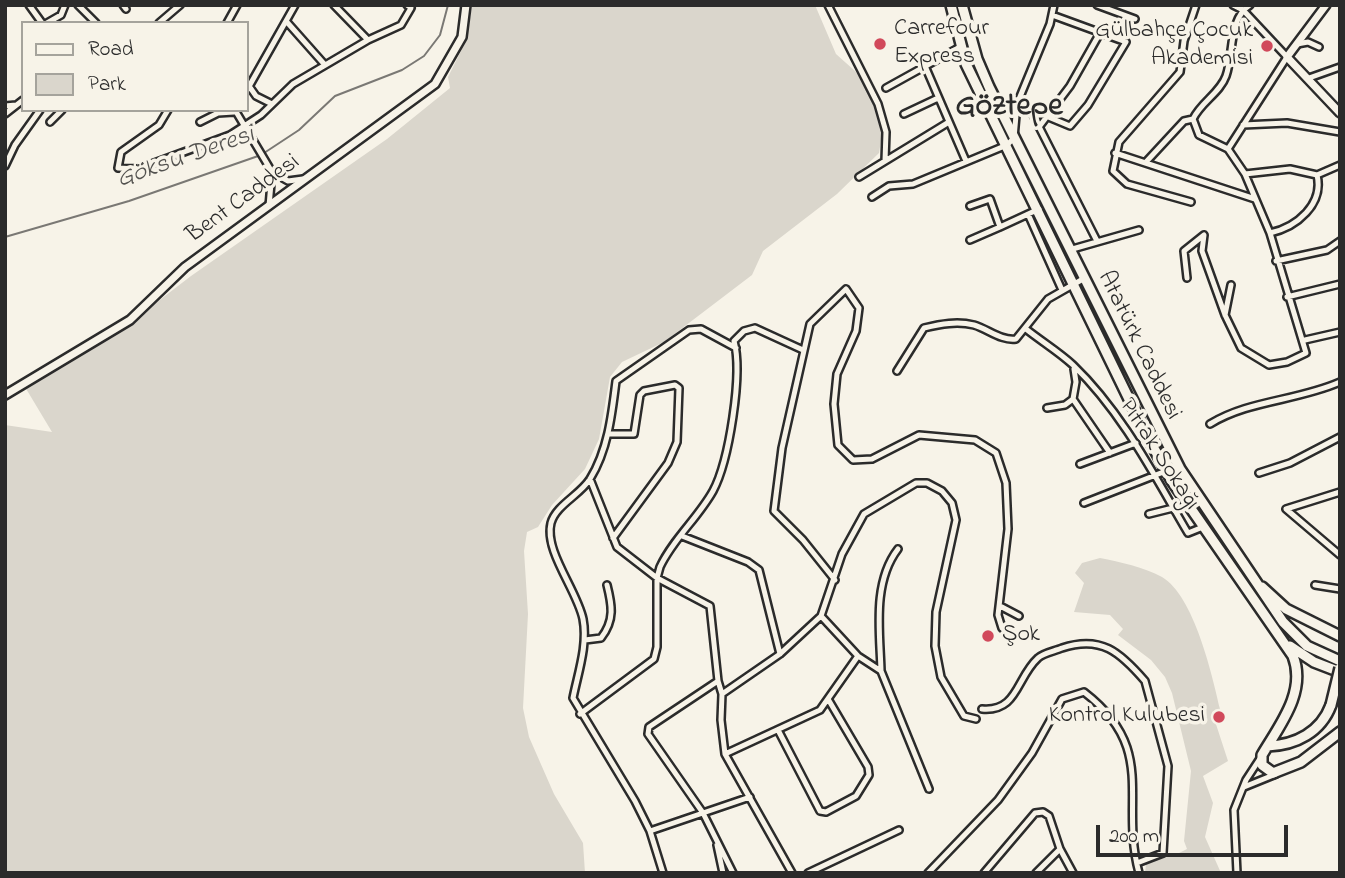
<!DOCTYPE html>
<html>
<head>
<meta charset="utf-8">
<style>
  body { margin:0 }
  #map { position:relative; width:1345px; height:878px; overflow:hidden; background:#f7f3e8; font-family:"Indie Flower",sans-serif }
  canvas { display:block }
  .frame { position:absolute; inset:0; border:7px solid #2b2b2b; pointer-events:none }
  .legend { position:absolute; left:21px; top:21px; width:228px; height:91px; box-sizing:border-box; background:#f7f3e8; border:2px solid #a5a39c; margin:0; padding:9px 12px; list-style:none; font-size:21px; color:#2b2b2b }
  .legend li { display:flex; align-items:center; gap:14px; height:35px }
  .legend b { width:35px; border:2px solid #a5a39c }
  .scale { position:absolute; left:1096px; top:825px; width:192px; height:32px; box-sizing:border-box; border:4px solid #2b2b2b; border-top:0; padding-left:9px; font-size:21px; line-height:24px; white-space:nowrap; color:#2b2b2b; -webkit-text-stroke:5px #f7f3e8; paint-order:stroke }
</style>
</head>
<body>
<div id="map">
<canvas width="1345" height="878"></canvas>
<div class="frame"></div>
<ul class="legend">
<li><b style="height:9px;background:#f7f3e8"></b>Road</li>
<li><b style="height:19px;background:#dad6cc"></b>Park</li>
</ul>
<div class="scale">200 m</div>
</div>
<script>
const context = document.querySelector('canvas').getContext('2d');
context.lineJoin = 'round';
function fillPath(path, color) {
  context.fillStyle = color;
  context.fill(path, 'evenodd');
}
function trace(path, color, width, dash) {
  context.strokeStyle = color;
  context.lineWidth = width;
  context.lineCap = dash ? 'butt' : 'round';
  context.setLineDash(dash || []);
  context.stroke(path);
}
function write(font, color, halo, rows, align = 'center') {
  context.font = font + ' "Indie Flower",sans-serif';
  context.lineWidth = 7;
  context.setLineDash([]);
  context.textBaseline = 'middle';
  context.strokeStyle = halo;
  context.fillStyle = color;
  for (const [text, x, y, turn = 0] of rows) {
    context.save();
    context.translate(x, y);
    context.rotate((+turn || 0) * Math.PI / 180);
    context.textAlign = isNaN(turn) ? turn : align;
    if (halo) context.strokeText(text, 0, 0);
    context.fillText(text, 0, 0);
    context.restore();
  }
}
const green = new Path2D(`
  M472 5H815L836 54 855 71 871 92 882 134 879 153 837 194 763 251 752 275 664 342 622 362 610 377 599 439 585 469 552 505 538 527 527 532 524 551 528 614 523 708 529 737 554 794 583 843 585 873H5V425L52 432 25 387 118 332 191 276 387 139 450 88 448 77 467 39Z
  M1100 558C1120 562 1144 567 1162 577 1194 596 1212 674 1220 709L1212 712 1228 761 1203 776 1213 803 1205 837 1221 873H1145L1146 864 1165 853 1173 856 1187 849 1184 841 1191 771 1172 693 1165 677 1151 660 1118 635 1123 629 1110 615 1074 612 1084 583 1075 573 1082 563Z`);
const stream = new Path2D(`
  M5 237 129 201 261 155 299 130 335 96 402 70 424 56 440 35 448 5`);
const minor = new Path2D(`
  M29 5 42 23
  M78 5 96 23
  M123 5 126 9
  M334 5 368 40
  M828 5 878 104 886 132 885 161
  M1097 5 1135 19
  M286 21 325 65
  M47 23 61 15 65 5
  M159 23 180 5
  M227 23 237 5
  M1297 44 1308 42 1319 47
  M925 66 966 161
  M1309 78 1340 67
  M249 86 256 96 272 104
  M886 88 960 47
  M247 90 295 5
  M1017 104 1070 126 1088 105 1126 42 1052 15
  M5 106 16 105
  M1030 109 1097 241
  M168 110 159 125 121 152 118 168 138 169 230 135 261 115 293 84 368 40 401 25 411 8 407 5
  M235 110 272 172
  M5 114 23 100
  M904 114 938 98
  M50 122 62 110
  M200 122 218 113 234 112
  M1243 125 1287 123 1340 132
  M1039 127 1070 86 1100 33
  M1228 149 1287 57 1243 10 1233 5
  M1115 153 1255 199
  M1146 162 1184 121 1193 119
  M5 166 15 145 40 110
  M1245 174 1290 169 1317 175 1340 165
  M859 177 949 122
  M872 197 889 186 913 184 1007 145 1014 138 1017 104 1050 24 1054 5
  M1191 202 1127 184 1113 171 1119 142 1180 72 1184 41 1196 5
  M269 206 272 172 288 181 303 179
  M970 206 990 199 1000 227 1039 209
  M1028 214 1062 290
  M1270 233C1297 227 1324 204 1317 175
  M970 240 1000 227
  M1069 250 1139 230
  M1276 261 1327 250 1340 241
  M1187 278 1184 251 1204 235 1202 251 1225 315 1241 348 1269 365 1287 362 1306 353 1270 233 1245 174 1228 149 1199 135 1193 119C1201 102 1220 93 1226 76 1234 54 1228 19 1250 5
  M1287 297 1340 284
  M1225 315 1231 285
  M1026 329C1041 341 1059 352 1073 365 1122 412 1154 475 1188 533L1203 527
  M1305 340 1340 332
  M897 371 924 328C941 324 957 321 974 325 988 329 1001 341 1016 339L1048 299 1083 279
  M1073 399 1110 453
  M1047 408 1065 405 1073 399 1076 382 1074 369
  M1210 424C1249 400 1297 401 1340 382
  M609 434H634L640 395 644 391 675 385 679 388 677 442 668 463 613 538
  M1080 464 1136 443
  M1259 473 1290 463 1340 437
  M590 479 617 547 657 578 710 606 718 681 722 694 721 720 725 754 792 873
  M1340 492 1286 509 1340 555
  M1084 503 1166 471
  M1149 514 1173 508
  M682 536 748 562 759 570 780 654
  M835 580 803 540 774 511 782 448 810 324 846 289 859 308 856 331 837 374 834 404 838 445 853 460 872 459 919 435 975 440 996 453 1006 483 1008 529 998 615 1002 628 1011 635
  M1315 585 1340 589
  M1000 606 1019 616
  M821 616 858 656 881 671 929 789
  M585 640 601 638C615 620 612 605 607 585
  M881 671C880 632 872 583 898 549
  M718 681 649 727 648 734 703 813 733 873
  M722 694 780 654 821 616 842 554 864 514 916 483H927L942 491 952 503 956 520 936 612 935 646 941 677 964 716 976 719
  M982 709C1018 712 1016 678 1038 658 1043 653 1055 651 1062 648 1101 635 1120 652 1145 681L1168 766 1163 853 1137 863
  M580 714 654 659 657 647V578L660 567C673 539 698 518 713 491 729 461 743 374 734 341L744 331 755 328 803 350
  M778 730 820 811 826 812 856 796 869 775 868 767 828 699
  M725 754 820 710 858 656
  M1244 787 1276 774
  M650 831 750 797
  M717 845 723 873
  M663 873 650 831 635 801 573 698C578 673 588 645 583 619 577 590 544 551 551 523 556 505 580 495 590 479 608 450 612 414 616 381L689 330 701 329 736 348
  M808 873 899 830
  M928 873 998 800 1032 753 1062 699 1084 692C1159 750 1119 799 1139 873
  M984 873 1035 813 1043 812 1049 816 1060 849 1073 873
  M1036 873 1060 849
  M1237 873 1234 810 1246 780 1261 757`);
const tertiary = new Path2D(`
  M1326 5 1287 57 1340 113
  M5 395 130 320 185 267 435 84 462 37 466 5`);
const primary = new Path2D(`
  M951 5 966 64 1145 432 1172 481 1293 656C1307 692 1279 726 1262 755V765L1273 773 1301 762 1340 732
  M962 5 977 59 989 87 1180 469 1283 622 1307 646 1340 661
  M1262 587 1286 609 1340 636
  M1290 646 1314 662 1340 672
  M1268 746C1296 745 1321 732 1331 705`);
const primaryBridge = new Path2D(`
  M1331 705 1340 668`);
const markers = [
  [880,44,7,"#d1495b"],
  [1267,46,7,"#d1495b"],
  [988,636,7,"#d1495b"],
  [1219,717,7,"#d1495b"]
];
const poiNames = [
  ["Carrefour",894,30],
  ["Express",894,58],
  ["Gülbahçe Çocuk",1253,32,"right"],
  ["Akademisi",1253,60,"right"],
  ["Şok",1002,636],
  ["Kontrol Kulubesi",1205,717,"right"]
];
const streetNames = [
  ["Bent Caddesi",244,200,-36],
  ["Atatürk Caddesi",1138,346,64],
  ["Pıtrak Sokağı",1158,455,57]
];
const waterNames = [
  ["Göksu Deresi",186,159,-19]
];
const districtNames = [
  ["Göztepe",1009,109]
];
fillPath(green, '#dad6cc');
trace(stream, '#7a7874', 2);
trace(minor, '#2b2b2b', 10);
trace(tertiary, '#2b2b2b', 12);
trace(primary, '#2b2b2b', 14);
trace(minor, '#f7f3e8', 5);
trace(tertiary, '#f7f3e8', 7);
trace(primary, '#f7f3e8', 9);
trace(primaryBridge, '#2b2b2b', 14, []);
trace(primaryBridge, '#f7f3e8', 9);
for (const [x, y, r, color] of markers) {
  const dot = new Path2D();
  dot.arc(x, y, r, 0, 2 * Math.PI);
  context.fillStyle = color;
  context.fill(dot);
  trace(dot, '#f7f3e8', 2.5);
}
write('24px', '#2b2b2b', '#f7f3e8', poiNames, 'left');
write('24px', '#2b2b2b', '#f7f3e8', streetNames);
write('italic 26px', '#53524f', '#f7f3e8', waterNames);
write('bold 32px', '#2b2b2b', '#f7f3e8', districtNames);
</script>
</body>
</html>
